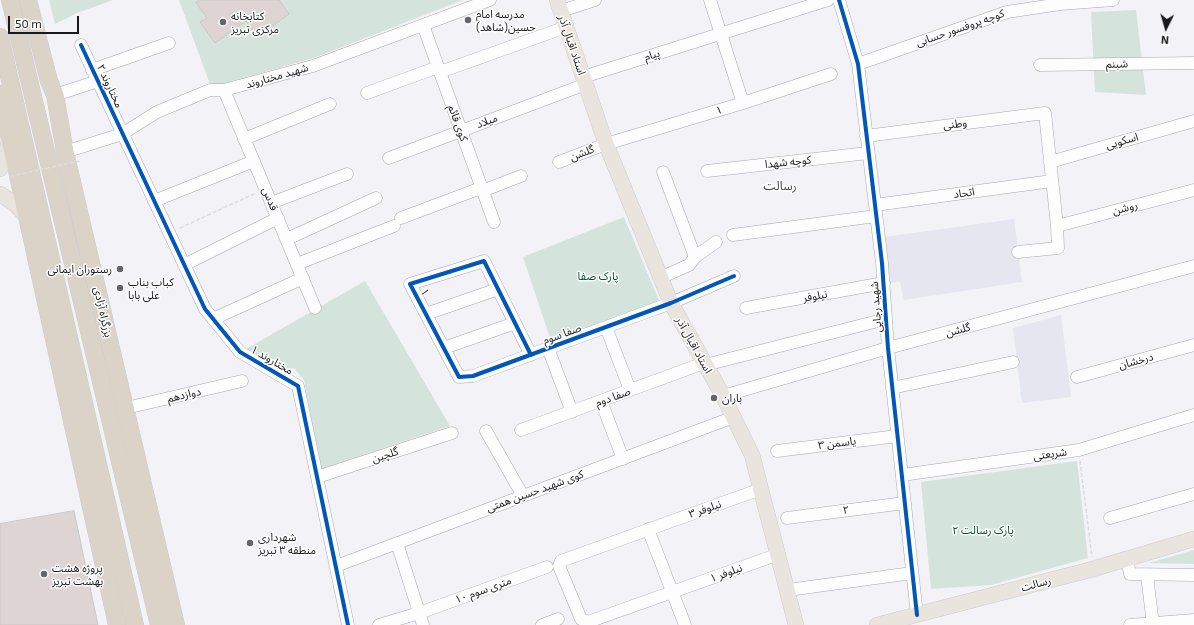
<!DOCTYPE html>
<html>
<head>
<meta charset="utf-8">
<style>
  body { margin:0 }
  #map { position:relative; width:1194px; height:625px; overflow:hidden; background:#f2f2f7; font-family:"Exo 2",sans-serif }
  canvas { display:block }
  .north { position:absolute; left:1146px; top:8px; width:40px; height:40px; -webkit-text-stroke:3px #fefefe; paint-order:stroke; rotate:185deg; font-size:11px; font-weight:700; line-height:16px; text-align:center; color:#19191c }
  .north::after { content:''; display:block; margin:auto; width:14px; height:18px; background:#19191c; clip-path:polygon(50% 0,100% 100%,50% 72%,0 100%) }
  .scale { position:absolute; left:8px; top:16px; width:71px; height:18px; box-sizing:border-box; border:2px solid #19191c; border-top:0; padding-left:5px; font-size:12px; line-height:14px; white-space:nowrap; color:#19191c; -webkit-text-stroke:3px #fefefe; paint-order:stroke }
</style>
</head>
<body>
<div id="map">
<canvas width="1194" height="625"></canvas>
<div class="north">N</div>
<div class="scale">50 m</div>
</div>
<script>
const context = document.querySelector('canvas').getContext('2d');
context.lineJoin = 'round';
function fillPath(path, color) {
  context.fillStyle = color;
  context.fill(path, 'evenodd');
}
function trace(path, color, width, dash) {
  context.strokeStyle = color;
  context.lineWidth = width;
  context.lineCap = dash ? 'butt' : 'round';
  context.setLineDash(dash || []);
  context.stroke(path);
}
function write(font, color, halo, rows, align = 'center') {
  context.font = font + ' "Exo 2","Noto Sans Arabic",sans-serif';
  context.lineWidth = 3;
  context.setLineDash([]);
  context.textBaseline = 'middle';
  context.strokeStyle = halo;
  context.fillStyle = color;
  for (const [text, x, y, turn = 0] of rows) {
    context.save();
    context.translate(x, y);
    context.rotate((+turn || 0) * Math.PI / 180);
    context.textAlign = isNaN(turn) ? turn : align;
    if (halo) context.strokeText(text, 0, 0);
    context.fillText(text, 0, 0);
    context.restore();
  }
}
const built = new Path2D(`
  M1014 219 1022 282 904 300 900 282 888 283 884 237Z
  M1061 315 1071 397 1022 403 1013 328Z`);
const green = new Path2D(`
  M49 0H113L77 13 55 24Z
  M179 0H463L314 58 211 87Z
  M1136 10 1146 95 1095 92 1091 12Z
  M624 217 660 303 551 341 523 257Z
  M365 281 450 426 321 469 304 380 294 368 266 372 246 349Z
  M1077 461 1088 558 991 585 931 589 921 482Z
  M1194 550V564L1149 563Z`);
const building = new Path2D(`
  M201 0H279L289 14 257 37 246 21 215 43 200 22 207 18 196 3Z
  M74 511 98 625H0V524Z`);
const path = new Path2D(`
  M333 0 334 2 336 0
  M449 0 451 4
  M180 228 256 193
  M1080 461 1092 557`);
const minor = new Path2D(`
  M710 0 743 103
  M839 0 858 64 882 263 888 348 917 615
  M561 11 595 0
  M423 25 494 222
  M81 45 205 309 240 352 298 386 348 625
  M858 64 1007 12 1060 4 1113 0
  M1040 65 1194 63
  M92 70 169 43
  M440 72 566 27
  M583 77 828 0
  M224 90 315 308
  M367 93 438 67
  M55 95 98 81
  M866 136 1045 113 1057 226 1058 248 1018 252
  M244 139 330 104
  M65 152 122 134 157 112 210 90H224L313 66 490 0
  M389 158 586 84
  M559 162 606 144 743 103 831 74
  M1050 162 1194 121
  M707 171 868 153
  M663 172 695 257
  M482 191 521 176
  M154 201 254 161
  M271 203 347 174
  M875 205 1052 181
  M401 218 481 188
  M1057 226 1194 190
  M733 235 876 216
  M287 239 376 198
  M297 264 394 226
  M184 265 278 218
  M660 278 689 265 695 257 716 242
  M746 308 884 283
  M426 314 498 289
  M213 319 303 278
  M606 327 630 390
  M444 348 515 323
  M548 348 572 412
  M531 355 484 261 410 284 459 377 473 376 671 303 734 276
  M705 365 886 319
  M1077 377 1194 345
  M892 388 1013 362
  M723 396 888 348 1194 266
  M601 401 623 459
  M126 408 242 381
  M521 430 704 363
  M486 431 523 496
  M777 451 897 436
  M902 475 1079 450 1194 415
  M317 477 452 433
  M761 489 561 561 559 566 581 619 588 622 779 554
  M787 518 905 503
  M1110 518 1194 494
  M648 529 685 625
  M397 543 423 625
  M1127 559 1130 574 1194 575
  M336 566 734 417
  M1147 575 1153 625
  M788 590 912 573
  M379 625 419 613 547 567
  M542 625 558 619
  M1130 625 1194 620`);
const major = new Path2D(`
  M557 0 606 144 671 303 723 396 752 455 796 625
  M0 169 6 158 9 139
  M0 194 15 204 26 216
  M877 625 1093 569 1194 539`);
const highway = new Path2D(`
  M10 0 159 625
  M28 0 49 81 55 95 65 152 176 625
  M0 37 135 625
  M0 94 117 625`);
const pathBridge = new Path2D(`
  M11 176 80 161`);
const cycleway = new Path2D(`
  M839 0 858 64 882 263 888 348 917 615
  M81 45 205 309 240 352 298 386 348 625
  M531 355 484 261 410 284 459 377 473 376 671 303 734 276`);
const markers = [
  [468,20,4,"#656569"],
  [223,22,4,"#656569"],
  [120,269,4,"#656569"],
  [120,288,4,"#656569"],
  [714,398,4,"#656569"],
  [250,543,4,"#656569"],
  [44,574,4,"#656569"]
];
const poiNames = [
  ["مدرسه امام",476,14],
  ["حسین(شاهد)",476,27],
  ["کتابخانه",231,16],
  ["مرکزى تبریز",231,29],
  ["رستوران ایمانی",112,269,"right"],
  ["کباب بناب",128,282],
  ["علی بابا",128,295],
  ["باران",722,398],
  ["شهرداری",258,537],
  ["منطقه ۳ تبریز",258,550],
  ["پروژه هشت",52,568],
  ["بهشت تبریز",52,581]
];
const streetNames = [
  ["کوچه پروفسور حسابی",960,28,-19],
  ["استاد اقبال آذر",572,45,71],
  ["پیام",652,55,-17],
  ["شبنم",1117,64,-1],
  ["شهید مختاروند",277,76,-16],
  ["مختاروند ۲",110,86,65],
  ["۱",719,110,-17],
  ["میلاد",487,121,-20],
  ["کوی قائم",458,123,70],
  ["وطنی",955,124,-7],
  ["اسکویی",1122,141,-16],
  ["گلشن",582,153,-21],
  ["کوچه شهدا",788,162,-6],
  ["اتحاد",964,193,-8],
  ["قدس",270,199,67],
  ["روشن",1125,208,-15],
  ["۱",425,292,62],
  ["نیلوفر",815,296,-10],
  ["شهید رجایی",876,307,-94],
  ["بزرگراه آزادی",103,312,77],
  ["گلشن",958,330,-15],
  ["صفا سوم",562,334,-20],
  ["استاد اقبال آذر",694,345,61],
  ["مختاروند ۱",272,360,30],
  ["درخشان",1136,361,-15],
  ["دوازدهم",184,395,-13],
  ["صفا دوم",613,397,-20],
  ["یاسمن ۳",837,443,-7],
  ["شریعتی",1050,454,-8],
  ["گلچین",385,455,-18],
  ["کوی شهید حسین همتی",535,491,-20],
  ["نیلوفر ۳",705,509,-19],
  ["۲",846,510,-7],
  ["نیلوفر ۱",726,573,-20],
  ["رسالت",1036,584,-15],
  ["۱۰ متری سوم",483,590,-20]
];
const parkNames = [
  ["پارک صفا",598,276],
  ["پارک رسالت ۲",983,530]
];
const neighbourhoodNames = [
  ["رسالت",780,186]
];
fillPath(built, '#e6e6f1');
fillPath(green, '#d4e4dc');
fillPath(building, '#ded4d4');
trace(building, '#c9c8c9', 1);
trace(minor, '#a9a9ac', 13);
trace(major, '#ccccce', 16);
trace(highway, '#ccccce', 18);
trace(path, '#ddddde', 1.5, [4, 2]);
trace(minor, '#fdfdfe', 12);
trace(major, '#eae4de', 15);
trace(highway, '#dcd3c8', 17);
trace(pathBridge, '#ddddde', 1.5, [4, 2]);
trace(cycleway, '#0057b8', 4);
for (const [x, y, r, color] of markers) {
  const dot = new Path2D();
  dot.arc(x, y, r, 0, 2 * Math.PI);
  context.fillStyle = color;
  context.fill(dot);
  trace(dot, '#fefefe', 1.5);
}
write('11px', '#19191c', '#fefefe', poiNames, 'left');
write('11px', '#19191c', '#fefefe', streetNames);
write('11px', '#045030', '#fefefe', parkNames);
write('12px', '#45454c', '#fefefe', neighbourhoodNames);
</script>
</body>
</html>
